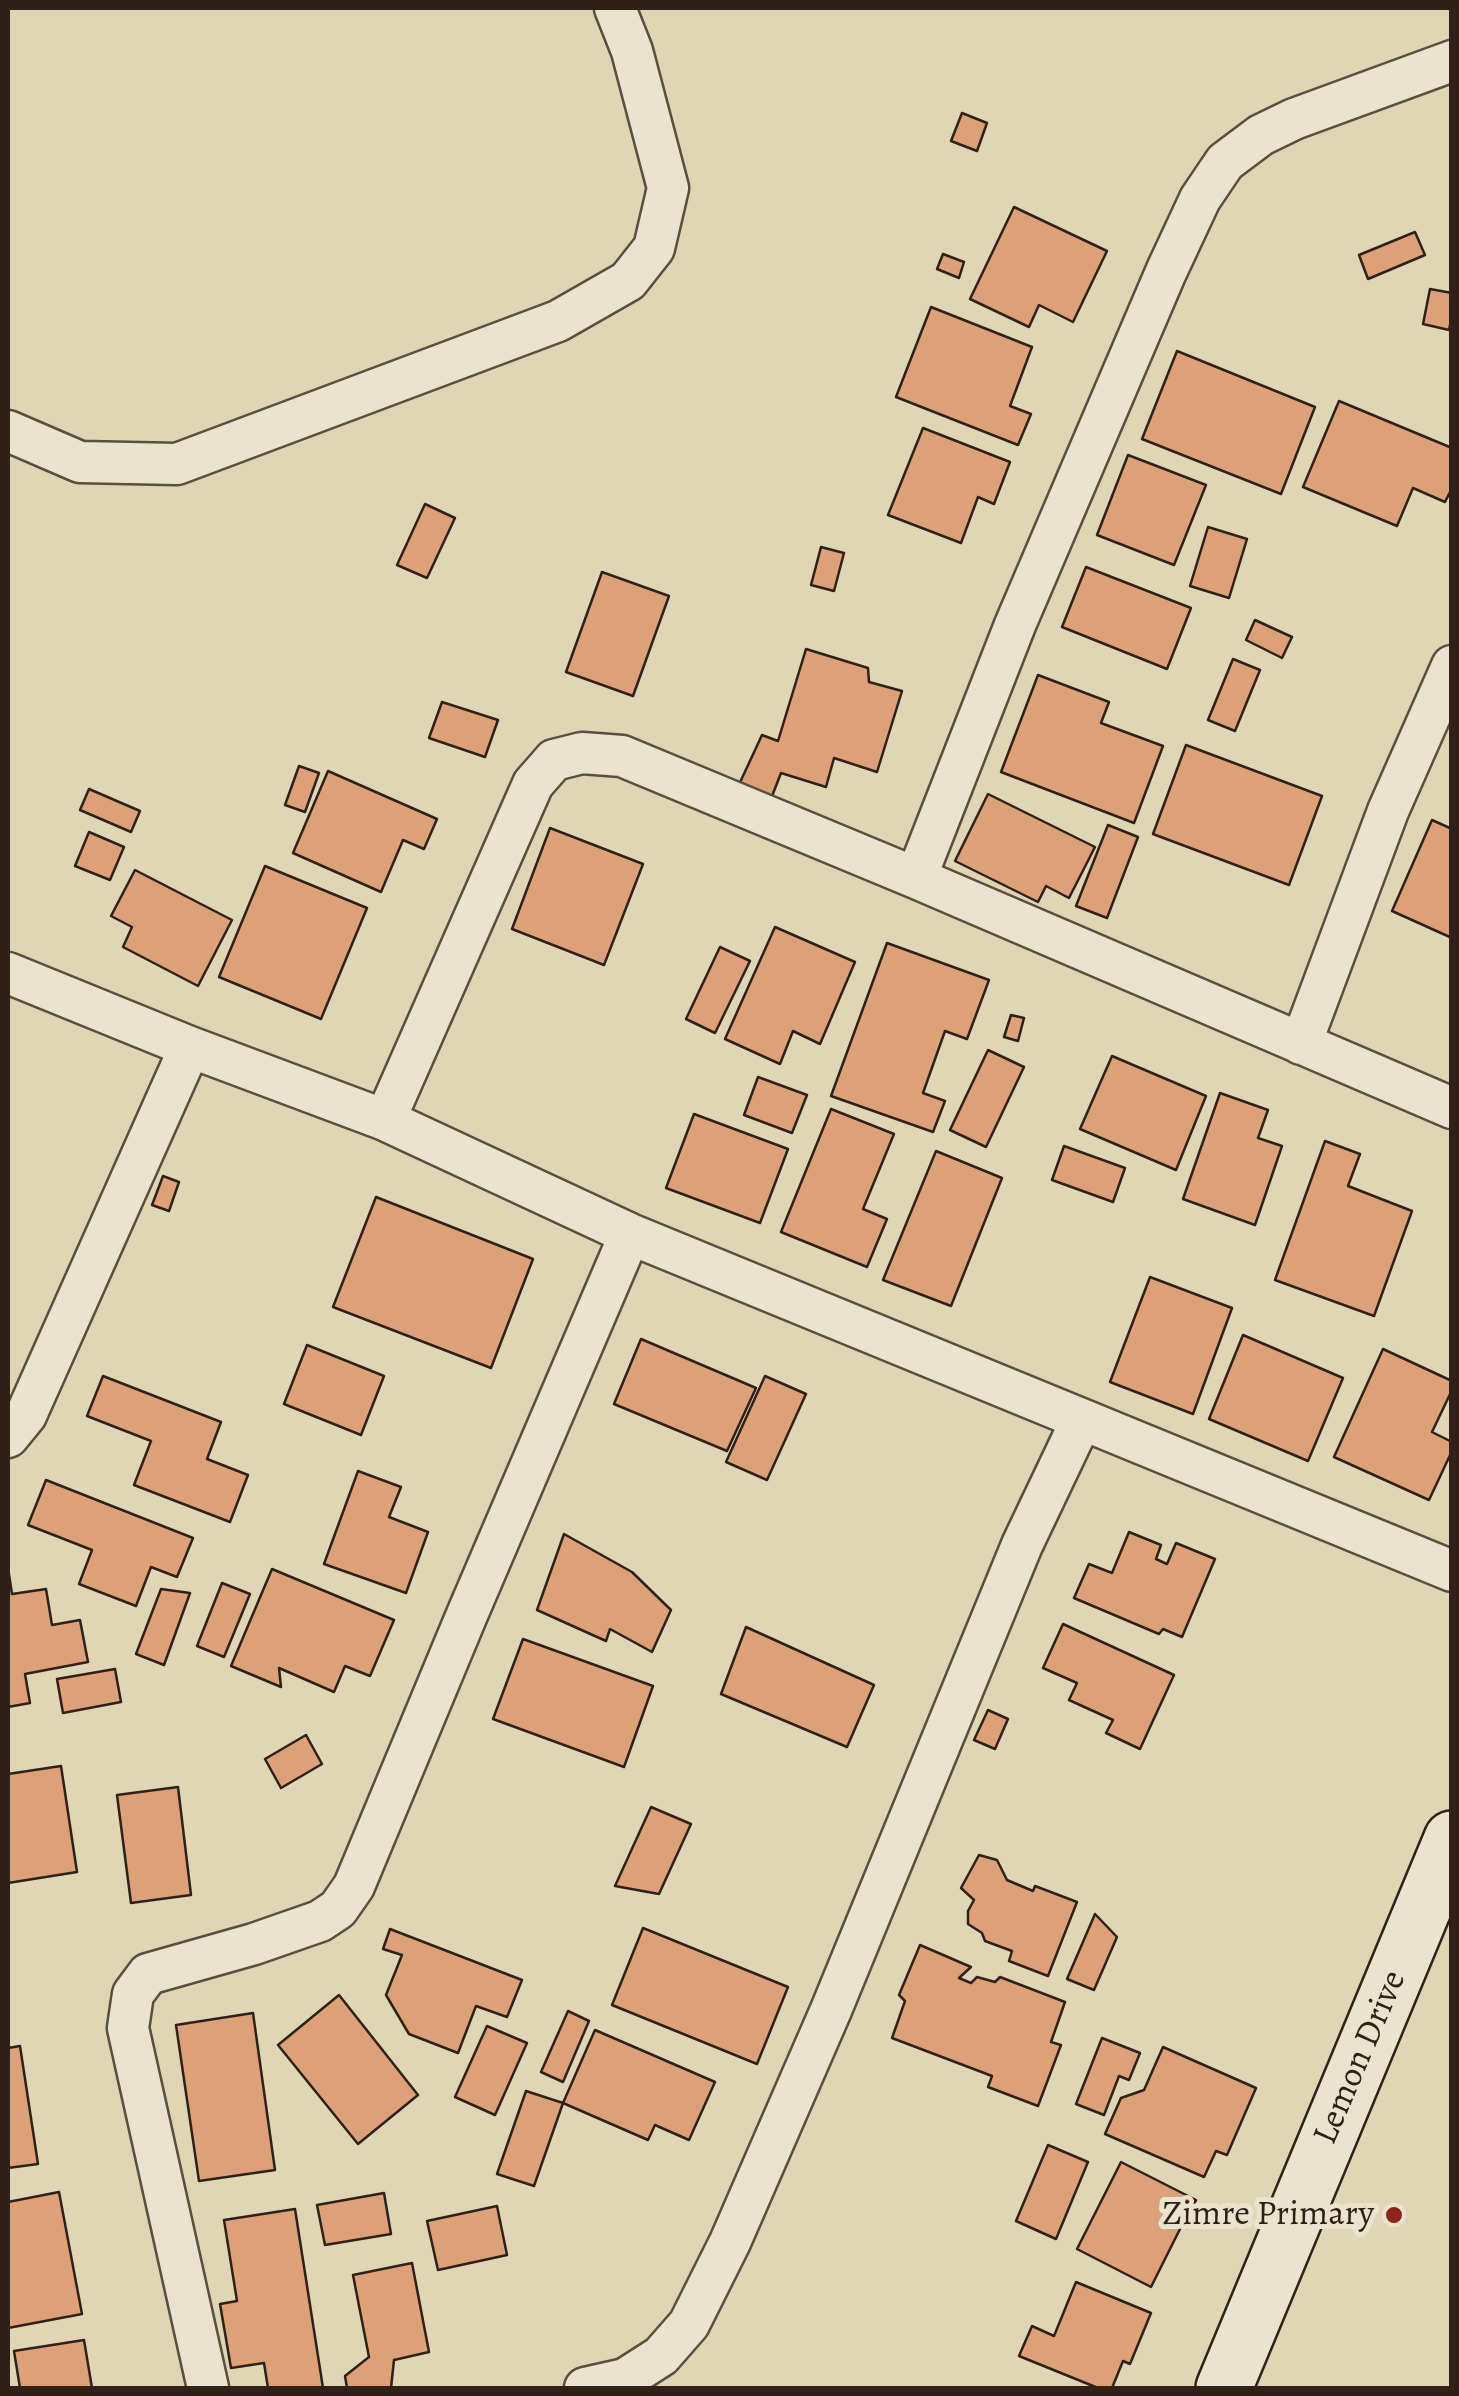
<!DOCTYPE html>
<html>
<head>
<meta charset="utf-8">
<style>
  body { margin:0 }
  #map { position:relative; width:1459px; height:2396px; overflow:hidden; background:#dfd6b5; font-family:Alegreya,serif }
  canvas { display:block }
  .frame { position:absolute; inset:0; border:10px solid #312018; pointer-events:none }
</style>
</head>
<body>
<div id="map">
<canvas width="1459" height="2396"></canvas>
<div class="frame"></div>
</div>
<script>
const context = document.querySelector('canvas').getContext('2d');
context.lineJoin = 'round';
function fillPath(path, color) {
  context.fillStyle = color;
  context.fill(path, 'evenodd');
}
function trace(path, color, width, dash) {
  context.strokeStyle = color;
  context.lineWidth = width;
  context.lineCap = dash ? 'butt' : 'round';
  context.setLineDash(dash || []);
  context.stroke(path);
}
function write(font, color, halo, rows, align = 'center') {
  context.font = font + ' Alegreya,serif';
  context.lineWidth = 10;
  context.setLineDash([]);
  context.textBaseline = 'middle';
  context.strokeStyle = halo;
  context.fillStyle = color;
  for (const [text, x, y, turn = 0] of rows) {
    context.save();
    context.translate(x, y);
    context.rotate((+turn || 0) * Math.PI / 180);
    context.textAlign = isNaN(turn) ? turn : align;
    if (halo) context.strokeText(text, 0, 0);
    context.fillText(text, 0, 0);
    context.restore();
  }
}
const building = new Path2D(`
  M962 113 987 123 977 151 951 141Z
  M1014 207 1107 251 1073 322 1039 305 1029 327 970 299Z
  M1415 232 1425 255 1368 279 1359 255Z
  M943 254 964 262 959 278 937 269Z
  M1430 289 1452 293V316L1449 330 1423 324Z
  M931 307 1032 347 1010 406 1031 414 1018 445 896 397Z
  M1177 351 1315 407 1281 494 1142 439Z
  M1339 401 1452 448V488L1445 502 1413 488 1397 526 1303 487Z
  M923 428 1010 462 994 504 978 497 961 543 888 515Z
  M1128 455 1206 485 1174 565 1097 535Z
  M425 504 455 518 427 578 397 565Z
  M1208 527 1247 539 1229 598 1190 586Z
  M821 547 844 553 834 591 811 585Z
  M1086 567 1191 608 1167 669 1062 627Z
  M602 572 669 596 633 696 566 672Z
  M1255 620 1292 637 1282 658 1246 640Z
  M806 649 868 668 869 682 902 691 877 772 834 758 826 787 781 773 769 804 736 791 762 735 778 741Z
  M1233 659 1260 670 1235 731 1208 720Z
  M1038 675 1109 702 1101 723 1163 746 1134 823 1001 772Z
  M442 702 498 720 485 757 429 738Z
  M1186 745 1322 796 1289 885 1153 834Z
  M299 766 319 773 305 812 285 805Z
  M328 771 437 819 424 849 403 840 381 892 293 853Z
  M89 789 140 811 131 832 80 810Z
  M988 794 1095 847 1069 898 1046 886 1038 902 955 861Z
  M1432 820 1452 829V938L1392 911Z
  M1108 825 1138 837 1107 918 1076 906Z
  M550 828 643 864 604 965 512 929Z
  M89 832 124 847 110 880 75 866Z
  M265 866 367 908 321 1019 219 977Z
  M135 870 232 920 198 986 123 947 132 927 111 916Z
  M775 927 855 962 820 1044 793 1031 780 1064 725 1039Z
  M887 943 989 980 967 1039 945 1031 923 1093 945 1101 933 1132 831 1096Z
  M720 947 750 961 715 1033 686 1019Z
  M1011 1015 1024 1018 1018 1041 1004 1037Z
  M988 1050 1024 1067 986 1147 950 1130Z
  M1112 1056 1206 1096 1176 1170 1080 1129Z
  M758 1077 807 1095 792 1133 744 1115Z
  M1220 1093 1268 1110 1258 1138 1282 1146 1255 1225 1183 1199Z
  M831 1109 894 1134 863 1209 887 1219 867 1267 781 1232Z
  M694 1114 788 1149 760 1223 666 1188Z
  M1325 1141 1360 1154 1348 1186 1412 1211 1374 1316 1275 1280Z
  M1064 1146 1125 1168 1113 1202 1052 1180Z
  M936 1151 1002 1178 951 1306 883 1280Z
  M163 1176 179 1182 169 1211 152 1205Z
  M376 1197 533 1259 491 1368 333 1307Z
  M1150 1277 1232 1308 1193 1414 1110 1382Z
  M1243 1335 1343 1378 1308 1461 1209 1419Z
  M641 1339 756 1388 727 1451 614 1404Z
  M307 1345 384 1376 361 1435 284 1404Z
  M1383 1349 1452 1381V1390L1432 1432 1452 1442V1451L1429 1500 1334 1457Z
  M103 1376 221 1422 207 1459 248 1475 230 1522 134 1485 151 1441 87 1416Z
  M765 1376 806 1394 767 1480 726 1462Z
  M358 1471 401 1487 389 1517 428 1532 406 1593 324 1564Z
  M46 1480 193 1538 177 1577 151 1567 136 1606 79 1584 92 1550 28 1525Z
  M1129 1532 1161 1545 1156 1559 1167 1564 1176 1543 1215 1559 1182 1637 1163 1629 1159 1634 1074 1598 1089 1564 1112 1573Z
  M564 1534 632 1572 671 1610 652 1652 610 1629 606 1641 537 1610Z
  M8 1568 12 1594 46 1589 52 1625 80 1620 88 1662 25 1674 30 1703 8 1707Z
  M272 1569 394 1620 370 1676 345 1666 334 1692 279 1668 281 1687 231 1666Z
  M222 1583 250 1594 224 1657 197 1646Z
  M161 1589 190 1593 164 1665 136 1654Z
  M1063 1624 1174 1675 1140 1749 1106 1733 1113 1720 1069 1700 1077 1683 1043 1668Z
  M746 1627 874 1685 847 1747 721 1694Z
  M523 1639 653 1686 624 1767 493 1719Z
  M115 1669 121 1702 63 1713 57 1679Z
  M988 1710 1008 1719 995 1749 974 1740Z
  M306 1735 322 1764 281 1788 265 1759Z
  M61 1766 77 1872 8 1883V1774Z
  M178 1787 191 1895 131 1903 117 1795Z
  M651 1807 691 1824 659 1894 615 1886Z
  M979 1855 997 1860 1007 1880 1033 1891 1035 1886 1077 1902 1048 1976 1009 1961 1012 1951 985 1941 982 1933 968 1924V1911L974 1900 961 1888Z
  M1095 1914 1117 1937 1094 1990 1067 1979Z
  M643 1928 788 1987 757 2064 612 2005Z
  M390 1929 522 1980 507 2017 476 2006 458 2053 409 2034 386 1995 402 1955 383 1949Z
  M920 1945 971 1967 959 1978 971 1983 977 1977 995 1982 1000 1977 1065 2002 1051 2042 1061 2045 1038 2106 988 2087 992 2076 892 2038 905 2001 899 1995Z
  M339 1995 418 2095 358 2144 278 2045Z
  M568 2011 589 2021 563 2082 541 2072Z
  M253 2013 275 2170 199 2181 176 2025Z
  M487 2026 527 2043 495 2115 455 2097Z
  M595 2030 715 2082 689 2140 655 2125 648 2140 563 2103Z
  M1102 2038 1140 2053 1129 2080 1119 2076 1104 2115 1076 2104Z
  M20 2046 38 2164 8 2168V2048Z
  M1163 2047 1256 2088 1227 2155 1216 2151 1204 2177 1105 2134 1121 2098 1144 2090Z
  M526 2091 563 2103 534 2186 497 2174Z
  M1048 2145 1088 2162 1056 2239 1016 2221Z
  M1121 2162 1196 2200 1192 2208 1200 2212 1187 2228 1181 2227 1151 2287 1077 2249Z
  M59 2192 82 2314 8 2328V2202Z
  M384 2193 391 2234 325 2245 317 2205Z
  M497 2206 507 2255 438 2270 427 2221Z
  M295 2209 323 2388H268L264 2363 231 2368 220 2304 237 2301 224 2220Z
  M412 2263 429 2352 394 2360 391 2388H347L345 2376 369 2357 353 2275Z
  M1076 2282 1151 2313 1130 2364 1123 2361 1112 2388H1098L1019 2356 1032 2326 1054 2336Z
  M84 2340 92 2388H20L14 2351Z`);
const street = new Path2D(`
  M8 431 80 462 177 464 558 321 628 281 654 248 668 188 632 51 615 8
  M916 878 1015 625 1166 272 1200 199 1225 162 1261 135 1294 119 1452 61
  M8 973 190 1047 385 1120 630 1234 1452 1571
  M1301 1044 1388 811 1452 666
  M385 1120 533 784 554 760 582 753 622 756 916 878 1452 1108
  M8 1437 26 1415 190 1047
  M208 2388 128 2028 133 1994 148 1974 254 1944 320 1921 338 1909 354 1886 466 1617 630 1234
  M585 2388 625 2379 661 2356 689 2324 730 2242 831 2010 1022 1545 1081 1421`);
const secondary = new Path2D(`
  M1224 2388 1452 1839`);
const markers = [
  [1394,2215,10,"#8f2418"]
];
const streetNames = [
  ["Lemon Drive",1361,2058,-67]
];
const poiNames = [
  ["Zimre Primary",1374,2215]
];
fillPath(building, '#dca179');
trace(building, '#312018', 2.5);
trace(street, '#5c4e3f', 45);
trace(secondary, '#312018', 60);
trace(street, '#eae4cf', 40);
trace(secondary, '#eae4cf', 55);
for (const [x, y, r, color] of markers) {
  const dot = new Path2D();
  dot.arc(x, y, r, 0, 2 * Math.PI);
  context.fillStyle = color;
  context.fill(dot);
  trace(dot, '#eae4cf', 4);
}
write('35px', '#312018', '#eae4cf', streetNames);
write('35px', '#312018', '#eae4cf', poiNames, 'right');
</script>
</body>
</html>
